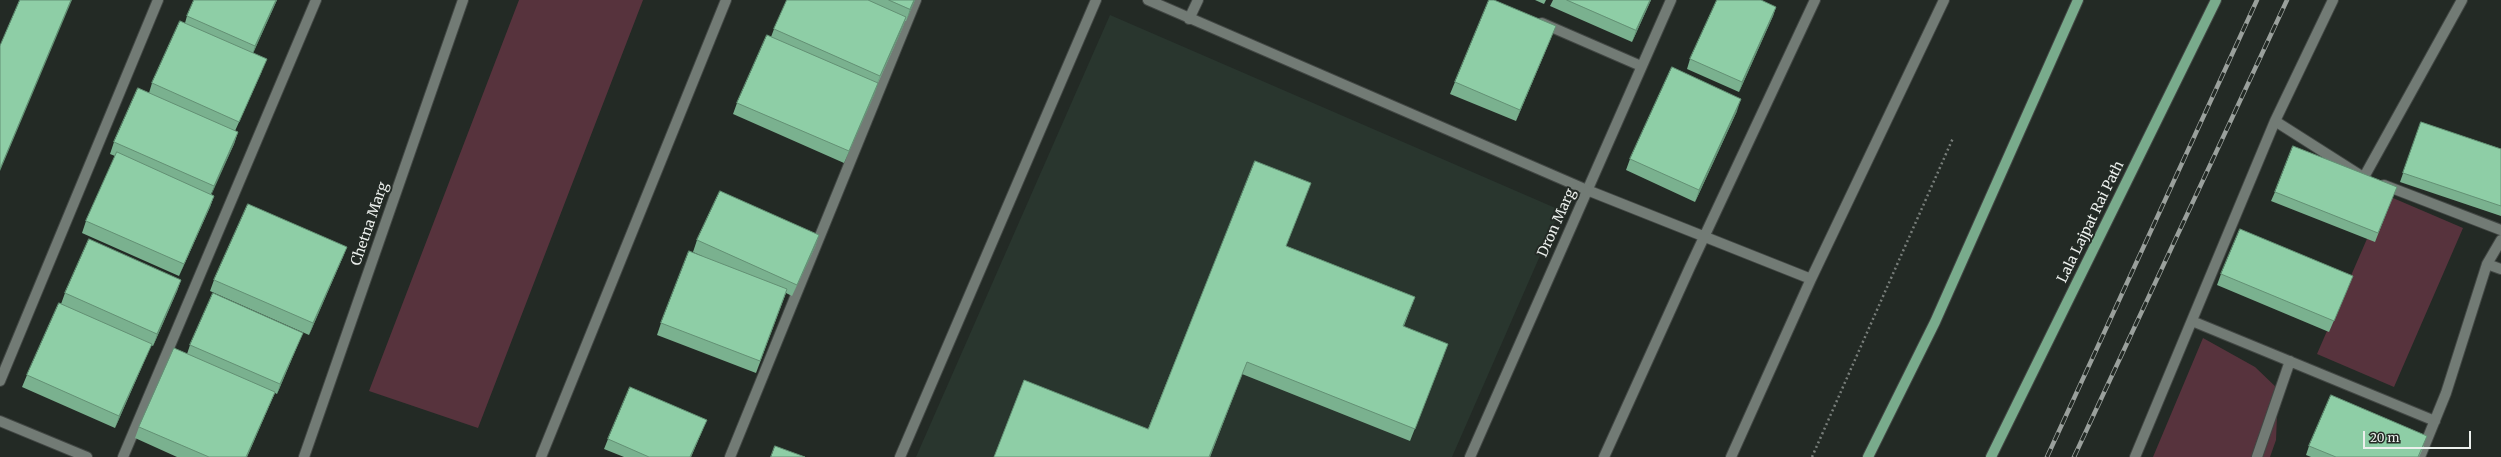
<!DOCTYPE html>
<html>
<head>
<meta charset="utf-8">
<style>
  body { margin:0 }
  #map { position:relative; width:2501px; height:457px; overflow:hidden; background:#232a25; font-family:Merriweather,serif }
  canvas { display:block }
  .scale { position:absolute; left:2363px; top:431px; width:108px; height:18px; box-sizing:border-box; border:2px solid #ecf0ed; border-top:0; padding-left:5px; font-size:12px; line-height:14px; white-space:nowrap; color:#ecf0ed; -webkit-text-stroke:3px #232a25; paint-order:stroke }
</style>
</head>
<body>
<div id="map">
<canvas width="2501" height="457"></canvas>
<div class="scale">20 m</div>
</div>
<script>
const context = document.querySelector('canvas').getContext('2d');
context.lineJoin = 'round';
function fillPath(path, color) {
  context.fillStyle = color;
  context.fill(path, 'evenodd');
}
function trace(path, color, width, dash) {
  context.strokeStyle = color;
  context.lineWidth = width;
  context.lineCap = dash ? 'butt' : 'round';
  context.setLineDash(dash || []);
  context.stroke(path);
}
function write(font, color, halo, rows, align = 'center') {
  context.font = font + ' Merriweather,serif';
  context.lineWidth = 4;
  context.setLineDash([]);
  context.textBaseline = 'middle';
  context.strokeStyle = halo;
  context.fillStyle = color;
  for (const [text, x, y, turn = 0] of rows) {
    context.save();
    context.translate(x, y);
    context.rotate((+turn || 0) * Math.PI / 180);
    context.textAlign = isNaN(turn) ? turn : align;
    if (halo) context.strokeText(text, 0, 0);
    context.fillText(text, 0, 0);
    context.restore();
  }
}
const built = new Path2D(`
  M1110 15 1560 210 1452 457H916Z`);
const green = new Path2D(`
  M519 0H643L478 428 369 391Z
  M2386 195 2463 228 2394 387 2317 354Z
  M2203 338 2255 367 2278 389 2276 440 2270 457H2153Z`);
const path = new Path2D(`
  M1812 457 1953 138`);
const minor = new Path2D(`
  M1148 0 1587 190 1811 279
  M1189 19 1198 0
  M1542 23 1641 66
  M2275 121 2363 177
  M2364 177 2462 0
  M2384 185 2501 230
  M2487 264 2501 269
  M2192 321 2435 421
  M0 381 158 0
  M0 421 87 457
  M123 457 316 0
  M304 457 463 0
  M541 457 726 0
  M730 457 916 0
  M900 457 1096 0
  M1470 457 1671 0
  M1604 457 1690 267 1815 0
  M1731 457 1811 279 1944 0
  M2135 457 2275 121 2333 0
  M2257 457 2290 361
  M2420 457 2446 393 2487 264 2501 240`);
const major = new Path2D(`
  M1868 457 1935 322 2078 0
  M1991 457 2216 0`);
const rail = new Path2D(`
  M2047 457 2257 0
  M2074 457 2287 0`);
const wall = new Path2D(`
  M277 0 253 53 262 71 235 131 238 132 234 144 211 194 214 196 210 207 179 276 82 233 86 221 115 156 110 154 114 142 149 93 152 83 185 23 187 16Z
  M787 0H915L906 21H905L902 29 878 83 874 95 844 163 733 114 737 103 771 37 774 29Z
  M1535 0H1546L1544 4Z
  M1553 0H1651L1632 42 1550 6Z
  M1776 7 1773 16 1739 92 1687 69 1690 59Z
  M1551 38 1516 121 1450 94 1455 82Z
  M1737 111 1695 202 1626 170 1630 159Z
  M2421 122 2501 149V216L2400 182Z
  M2275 192 2393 196 2375 242 2271 201Z
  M1306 195 1286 246 1415 297 1404 326 1444 355 1410 441 1242 374 1210 457H994L1148 429Z
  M819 235 815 247 792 296 786 293 756 373 657 335 661 323 702 256 693 252 697 240Z
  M347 247 342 259 309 335 210 291 214 280Z
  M2221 274 2348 288 2329 332 2217 285Z
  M181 280 177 291 153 346 151 345 147 355 115 428 22 387 27 375 61 304 65 293Z
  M303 333 299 342 277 394 275 393 270 404 247 457H177L135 438 139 427 187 354 190 345Z
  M703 429 691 457H624L604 449 608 439Z
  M2309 446H2424L2419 457H2311L2306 455Z`);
const shadedWall = new Path2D(`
  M71 0H72L0 171V169Z
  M276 0H277L251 58 255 46Z
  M914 0H915L906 21 910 9Z
  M1650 0H1651L1632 42 1636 30Z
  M1776 7 1773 16 1739 92 1742 82Z
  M906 17 902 29 875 88 880 76Z
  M1556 26 1551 38 1516 121 1520 110Z
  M878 83 874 95 844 163 849 151Z
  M1741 99 1737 111 1695 202 1699 190Z
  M238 132 234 144 210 198 214 186Z
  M214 196 210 207 179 276 184 264Z
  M819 235 815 247 792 296 797 285Z
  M347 247 342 259 309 335 313 323Z
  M181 280 177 291 153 346 157 334Z
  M303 333 299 342 277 394 280 384Z
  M152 344 147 355 115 428 119 416Z
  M1247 362 1210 457H1209Z
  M275 392 270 404 247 457H246Z
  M707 420 703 429 691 457H690Z`);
const building = new Path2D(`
  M20 0H71L0 169V46Z
  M194 0H276L255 46 187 16Z
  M787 0H868L906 17 880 76 774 29Z
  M889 0H914L910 9Z
  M1489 0H1494L1556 26 1520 110 1455 82Z
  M1567 0H1650L1636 30Z
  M1717 0H1761L1776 7 1742 82 1690 59Z
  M180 21 267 59 239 122 152 83Z
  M767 35 878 83 849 151 737 103Z
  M1672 67 1741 99 1699 190 1630 159Z
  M138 88 238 132 214 186 114 142Z
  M2421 122 2501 149V206L2403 173Z
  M2293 146 2397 187 2378 233 2275 192Z
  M117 152 214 196 184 264 86 221Z
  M1255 161 1311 183 1286 246 1415 297 1403 326 1448 344 1415 429 1247 362 1209 457H994L1024 380 1148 429Z
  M720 191 819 235 797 285 697 240Z
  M248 204 347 247 313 323 214 280Z
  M2240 229 2353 276 2334 321 2221 274Z
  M89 239 181 280 157 334 65 293Z
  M689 251 787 289 760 361 661 323Z
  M213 293 303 333 280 384 190 345Z
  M59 303 152 344 119 416 27 375Z
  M174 348 275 392 246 457H209L139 427Z
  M630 387 707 420 690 457H649L608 439Z
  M2331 395 2427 436 2418 457H2336L2309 446Z
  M775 446 805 457H771Z`);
const streetNames = [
  ["Lala Lajpat Rai Path",2091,222,-64],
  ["Dron Marg",1557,223,-66],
  ["Chetna Marg",370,224,-71]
];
fillPath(built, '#29362e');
fillPath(green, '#57333d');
trace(minor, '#424744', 12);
trace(major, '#424744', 12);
trace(path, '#787e7a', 2.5, [2, 3]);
trace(minor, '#727b75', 10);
trace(major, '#79ab8c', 10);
trace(rail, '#9aa09c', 4.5);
trace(rail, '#232a25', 3, [9]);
fillPath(wall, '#7ab18f');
fillPath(shadedWall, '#639074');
fillPath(building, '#8ecea6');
trace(building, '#639074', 1);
write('14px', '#ecf0ed', '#232a25', streetNames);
</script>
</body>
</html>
